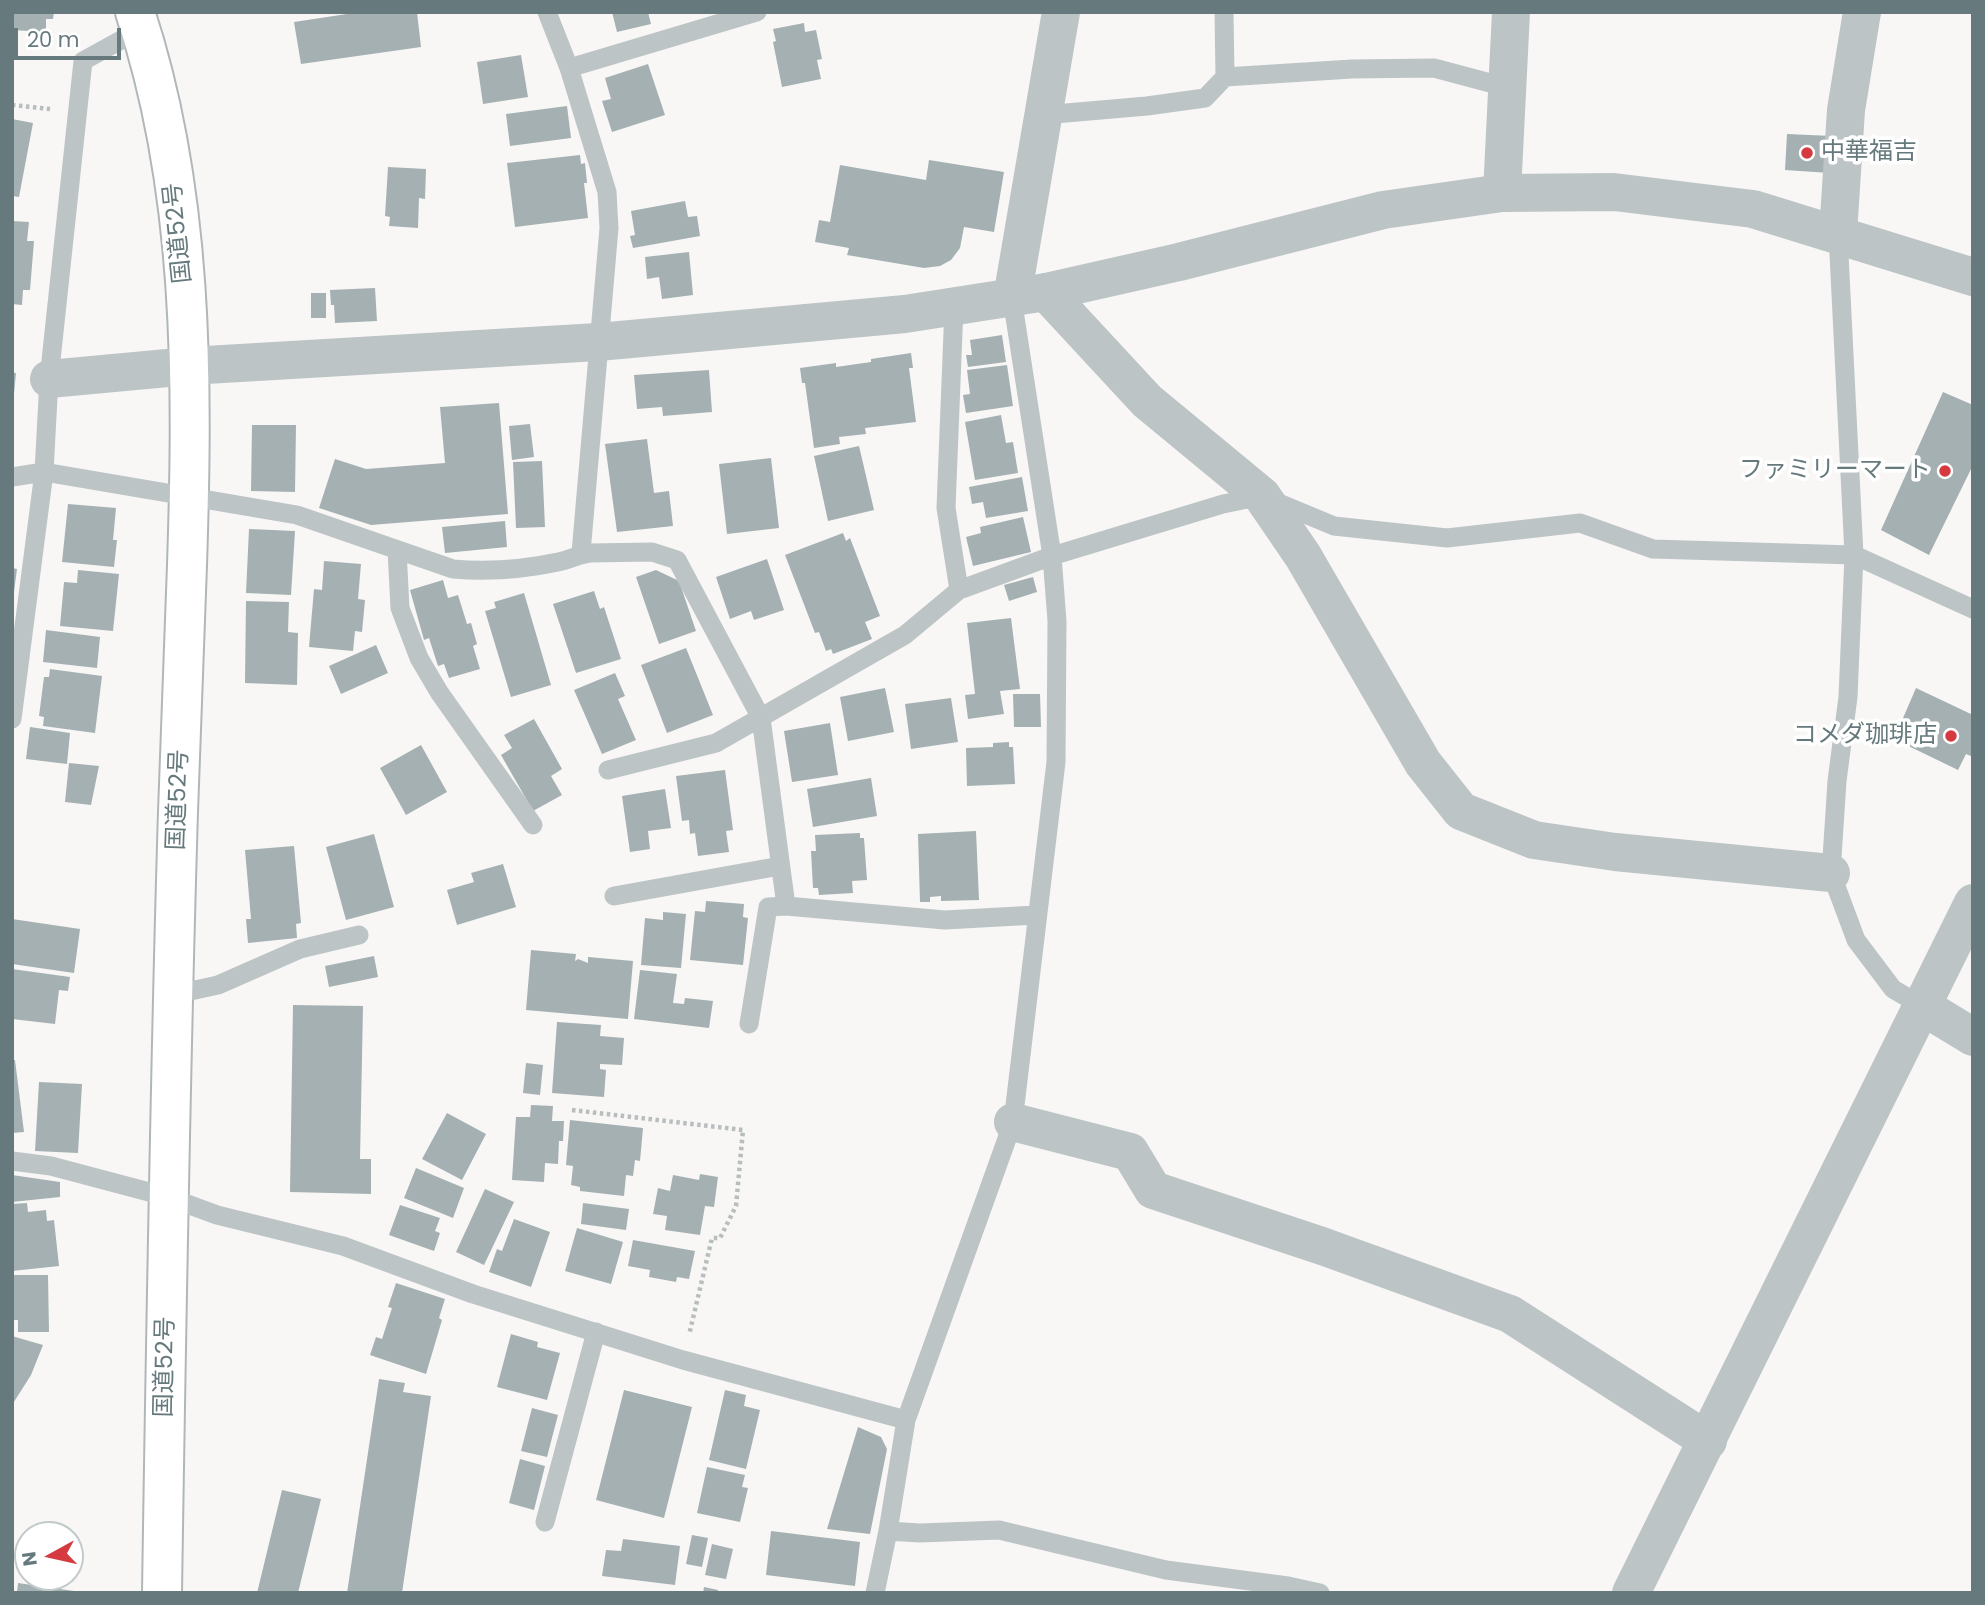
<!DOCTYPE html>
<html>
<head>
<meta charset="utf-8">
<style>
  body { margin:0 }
  #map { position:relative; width:1985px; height:1605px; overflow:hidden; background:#f8f7f6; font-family:Poppins,sans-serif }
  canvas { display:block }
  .frame { position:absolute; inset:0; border:14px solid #667a7e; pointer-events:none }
  .north { position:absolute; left:14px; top:1521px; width:70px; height:70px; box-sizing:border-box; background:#fff; border:2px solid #c2cacb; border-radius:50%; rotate:262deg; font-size:19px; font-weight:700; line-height:28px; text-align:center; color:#667a7e }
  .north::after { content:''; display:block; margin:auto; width:24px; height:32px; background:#d43a3f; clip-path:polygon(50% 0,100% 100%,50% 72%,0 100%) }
  .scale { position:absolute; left:14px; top:28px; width:107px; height:32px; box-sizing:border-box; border:4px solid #667a7e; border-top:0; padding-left:9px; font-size:21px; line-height:24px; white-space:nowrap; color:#667a7e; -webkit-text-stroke:5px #fff; paint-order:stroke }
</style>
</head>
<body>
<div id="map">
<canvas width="1985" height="1605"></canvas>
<div class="frame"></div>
<div class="north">N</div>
<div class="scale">20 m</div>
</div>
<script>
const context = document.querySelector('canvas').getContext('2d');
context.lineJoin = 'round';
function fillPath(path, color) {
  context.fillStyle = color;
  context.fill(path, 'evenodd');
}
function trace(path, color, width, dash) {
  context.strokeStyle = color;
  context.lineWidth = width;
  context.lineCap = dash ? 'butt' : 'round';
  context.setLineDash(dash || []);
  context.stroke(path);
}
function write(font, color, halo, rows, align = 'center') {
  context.font = font + ' Poppins,"Noto Sans JP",sans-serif';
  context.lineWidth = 7;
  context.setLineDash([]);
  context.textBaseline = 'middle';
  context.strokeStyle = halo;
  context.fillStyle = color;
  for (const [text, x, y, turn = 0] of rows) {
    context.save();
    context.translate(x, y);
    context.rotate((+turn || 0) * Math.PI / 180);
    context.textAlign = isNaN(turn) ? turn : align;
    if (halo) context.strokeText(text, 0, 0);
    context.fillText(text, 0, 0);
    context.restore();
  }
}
const building = new Path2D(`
  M12 12H54L53 19H46V32L12 30Z
  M360 12H417L421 47 301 64 294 22Z
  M612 12H648L651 24 617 32Z
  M804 23 805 32 816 30 822 59 817 60 821 79 782 87 773 42 776 41 773 29Z
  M521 55 528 97 483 104 477 62Z
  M648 64 665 115 612 132 602 101 611 99 605 78Z
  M567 106 571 138 510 146 506 114Z
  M12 119 33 123 19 197 12 196Z
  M1787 134 1832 136 1830 173 1785 170Z
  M580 155 581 164 585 163 587 183H584L588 218 515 227 507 163Z
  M929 160 1004 172 994 232 964 227 960 248 951 260 940 266 924 268 847 255 849 248 815 242 819 220 830 222 840 165 926 180Z
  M388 167 426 169 425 199 419 198 418 228 389 226 390 217 385 216Z
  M685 201 688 217 697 216 700 236 633 248 630 236 635 235 631 211Z
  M12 221 29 222 27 241H34L30 290H23L22 305 12 304Z
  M689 252 693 295 662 299 659 277 647 279 645 257Z
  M375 288 377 321 335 323 334 305H331L330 290Z
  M311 293H326V318H311Z
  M1002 335 1006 362 968 367 966 355H972L970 340Z
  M911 353 913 368H909L916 422 865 428 866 434 839 437 840 444 814 448 805 383H802L800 368 836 363V367L871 362V359Z
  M1007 365 1013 406 966 413 963 395 970 394 967 370Z
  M709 370 712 412 663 416 662 407 637 409 634 375Z
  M12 373H16L14 394H12Z
  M1943 392 1973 405V465L1929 555 1881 530Z
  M499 403 508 514 371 525 319 508 335 459 366 469 445 463 440 407Z
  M1001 415 1006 443 1013 442 1018 473 975 480 965 422Z
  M530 424 534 457 512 460 509 426Z
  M252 425H296L295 492 251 491Z
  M647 439 654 493 669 491 673 526 617 532 605 444Z
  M859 446 874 510 828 521 814 456Z
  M771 458 779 528 727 534 719 464Z
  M542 461 545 527 516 528 513 462Z
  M1022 477 1028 511 986 518 983 502 972 504 969 487Z
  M68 504 116 508 113 540H117L114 567 62 562Z
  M1023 517 1031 552 973 566 966 537 981 533 980 527Z
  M505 521 507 547 445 553 442 527Z
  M249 529 295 531 291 595 246 593Z
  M843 533 846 541 850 538 880 616 865 622 872 639 833 654 831 649 826 651 819 632 815 633 785 555Z
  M767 559 784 610 754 620 751 611 730 619 716 577Z
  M324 561 361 564 358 599 365 600 362 632 355 631 353 651 309 647 314 589 322 590Z
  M12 568 17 569 14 592H12Z
  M78 570 119 574 113 631 60 626 64 582 77 583Z
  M656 570 679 581 696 631 659 644 636 577Z
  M1033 577 1037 592 1009 601 1004 585Z
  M443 580 448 598 458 595 467 624 471 623 477 644 473 646 480 669 449 678 444 664 438 666 429 638 424 640 410 590Z
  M594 591 600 609 604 607 621 659 576 673 553 604Z
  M524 593 551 685 511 697 485 611 496 608 494 602Z
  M246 601 289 602 288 632 298 633 297 685 245 683Z
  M1011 618 1020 689 1000 691 1004 714 968 719 965 695 975 694 967 623Z
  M46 630 100 637 97 668 43 662Z
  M376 645 388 673 341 694 329 666Z
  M686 648 713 715 667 733 641 665Z
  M50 669 102 676 95 733 43 726 44 717 39 716 44 677H49Z
  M615 673 625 696 618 699 636 740 602 754 574 690Z
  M885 688 894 732 848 741 840 697Z
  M1916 688 1973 715V757L1966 754 1958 770 1894 739Z
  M1013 694H1040L1041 727H1014Z
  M951 698 958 742 911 749 905 704Z
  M534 719 562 769 551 776 562 795 533 811 501 755 512 748 504 735Z
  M830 723 838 775 792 782 784 731Z
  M30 727 70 733 67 764 26 759Z
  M1009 742V747H1013L1015 784 967 786 966 748 993 747V743Z
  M421 745 447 792 406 815 380 768Z
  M69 763 99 766 91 805 65 802Z
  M725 770 733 830 726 831 729 852 698 856 695 833 690 834 689 820 682 821 676 776Z
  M871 778 877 816 813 827 807 789Z
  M665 789 671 828 648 831 650 849 630 852 622 796Z
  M976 831 979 900 941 901V896L930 897V902H920L918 834Z
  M860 833V838H864L867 880 852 881 853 893 819 895 818 888H813L811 851H816L815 835Z
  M374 834 394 907 346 920 326 847Z
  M294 846 301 923 296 924 297 938 248 943 246 919H251L245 850Z
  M503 864 516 907 457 925 447 890 474 882 471 873Z
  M706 901 744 904 743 917 748 918 743 965 690 960 695 911 705 912Z
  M663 912 686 914 681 968 641 965 645 918 663 920Z
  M12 919 80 929 74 973 12 964Z
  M531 950 576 954 575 961 578 959 588 963V957L633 961 628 1019 526 1010Z
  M374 956 378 977 329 987 325 966Z
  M12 969 70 977 68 991 59 990 55 1024 12 1019Z
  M640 970 677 974 673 1003 684 1004 685 998 713 1001 709 1028 634 1019Z
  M293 1005 363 1006 360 1159H371V1194L290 1192Z
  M557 1022 601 1025 600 1036 624 1038 622 1065 600 1064V1069L606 1070 604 1097 552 1093Z
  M12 1060H15L24 1132 12 1133Z
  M526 1063 543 1065 540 1095 523 1093Z
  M39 1082 82 1084 78 1153 35 1151Z
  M531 1105 553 1106 552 1121H564L563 1141H559L558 1164 545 1163 544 1182 512 1180 516 1117H530Z
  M447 1113 486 1134 462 1180 422 1159Z
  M570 1120 643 1128 640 1161 635 1160 633 1176 626 1175 624 1196 580 1191V1187L571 1185 573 1166 566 1165Z
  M416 1168 464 1188 453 1218 404 1198Z
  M700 1174 718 1177 714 1207 705 1206 700 1235 665 1230 667 1216 653 1214 658 1188 670 1191 673 1175 699 1180Z
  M12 1175 60 1182V1197L12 1202Z
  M485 1189 514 1202 484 1265 456 1252Z
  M27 1203 28 1212 46 1210 47 1221 54 1220 59 1266 12 1271V1204Z
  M583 1203 629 1209 626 1230 581 1224Z
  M400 1205 440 1218 435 1231 440 1233 434 1251 389 1235Z
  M514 1219 550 1232 531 1287 489 1272 497 1249 502 1251Z
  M577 1228 623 1242 611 1284 565 1271Z
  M633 1240 695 1251 689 1279 677 1277 676 1282 649 1277 650 1270 628 1266Z
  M12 1275H48L49 1332H18V1320H12Z
  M396 1283 445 1299 439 1318 442 1320 426 1374 370 1355 376 1337 382 1339 392 1308 388 1307Z
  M511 1334 538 1342 537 1347 560 1353 547 1400 497 1387Z
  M12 1336 43 1345 31 1375 12 1405Z
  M379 1379 405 1383 403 1392 431 1396 402 1593H347Z
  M624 1390 692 1407 664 1518 596 1500Z
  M725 1390 746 1395 744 1406 760 1410 746 1469 709 1460Z
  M532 1408 558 1415 547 1457 521 1451Z
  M858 1427 881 1437 887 1449 870 1534 827 1529Z
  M520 1459 545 1466 534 1510 509 1503Z
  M707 1467 745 1475 742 1487 748 1488 740 1522 697 1513Z
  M282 1490 321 1499 298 1593H257Z
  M771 1531 860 1542 855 1586 766 1575Z
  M692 1535 708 1538 702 1567 686 1564Z
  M623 1539 680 1546 675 1585 602 1576 606 1550 621 1551Z
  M712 1544 733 1549 726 1579 705 1575Z
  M18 1583 74 1591V1593H17Z
  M704 1587 718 1590V1593H703Z`);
const path = new Path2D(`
  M12 105 50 109
  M572 1110 743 1130 736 1206 720 1238H712L689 1335`);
const service = new Path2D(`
  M547 12 569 68 607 192 609 228 581 553
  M1224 12 1225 77
  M569 68 757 12
  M1043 115 1147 106 1205 98 1225 77 1352 69 1434 68 1509 88
  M1838 234 1854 555 1848 697 1837 781 1831 873 1856 940 1893 989 1922 1006
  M954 307 946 508 959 590
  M12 477 44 472 297 515 453 569C487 572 525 569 558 562 570 560 579 554 590 553L652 552 677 560 761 718 786 906
  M397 550 400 608 419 658 439 692 533 825
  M12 719 44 472 49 379 83 61 141 29
  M608 770 716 743 905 635 959 590 1052 556 1223 504 1262 496 1334 526 1447 538 1580 523 1653 549 1854 555 1973 609
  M614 896 780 866
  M172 995 218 985 300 949 359 935
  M749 1024 768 907 786 906 945 920 1036 915
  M12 1161 51 1166 168 1197 217 1215 343 1246 473 1294 683 1360 906 1420
  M545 1522 596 1332
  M888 1531 920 1533 999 1530 1166 1570 1288 1586 1320 1593
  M875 1593 888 1531 906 1420 1013 1122 1056 762 1057 621 1052 556 1012 298`);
const minor = new Path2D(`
  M1502 193 1511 12
  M1838 234 1846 110 1862 12
  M1046 292 1147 401 1262 496 1303 556 1423 763 1461 811 1534 840 1615 852 1831 873
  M1012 298 1061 12
  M1922 1006 1973 1037
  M1013 1122 1130 1152 1153 1190 1322 1246 1510 1314 1708 1441`);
const tertiary = new Path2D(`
  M49 379 189 366 598 342 905 314 1046 292 1179 262 1383 210 1502 193 1614 192 1753 209 1973 277
  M1631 1593 1973 903`);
const trunk = new Path2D(`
  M135 12C194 190 193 380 187 565 184 647 181 729 178 812 170 1072 166 1332 162 1593`);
const markers = [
  [1807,153,7,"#d43a3f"],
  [1945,471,7,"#d43a3f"],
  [1951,736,7,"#d43a3f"]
];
const poiNames = [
  ["中華福吉",1821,153,"left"],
  ["ファミリーマート",1931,471],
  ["コメダ珈琲店",1937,736]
];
const streetNames = [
  ["国道52号",179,233,-96],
  ["国道52号",179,800,-88],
  ["国道52号",166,1367,-89]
];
fillPath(building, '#a5b0b2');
trace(trunk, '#b1b7b9', 42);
trace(path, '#b8bdbe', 4.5, [3.5, 3.5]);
trace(service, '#bdc4c5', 19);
trace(minor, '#bdc4c5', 38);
trace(tertiary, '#bdc4c5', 38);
trace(trunk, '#fff', 38);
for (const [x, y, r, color] of markers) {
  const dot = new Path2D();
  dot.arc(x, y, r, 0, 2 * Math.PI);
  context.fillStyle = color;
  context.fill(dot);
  trace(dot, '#fff', 2.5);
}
write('24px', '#667a7e', '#fff', poiNames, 'right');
write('24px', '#667a7e', '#fff', streetNames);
</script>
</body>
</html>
